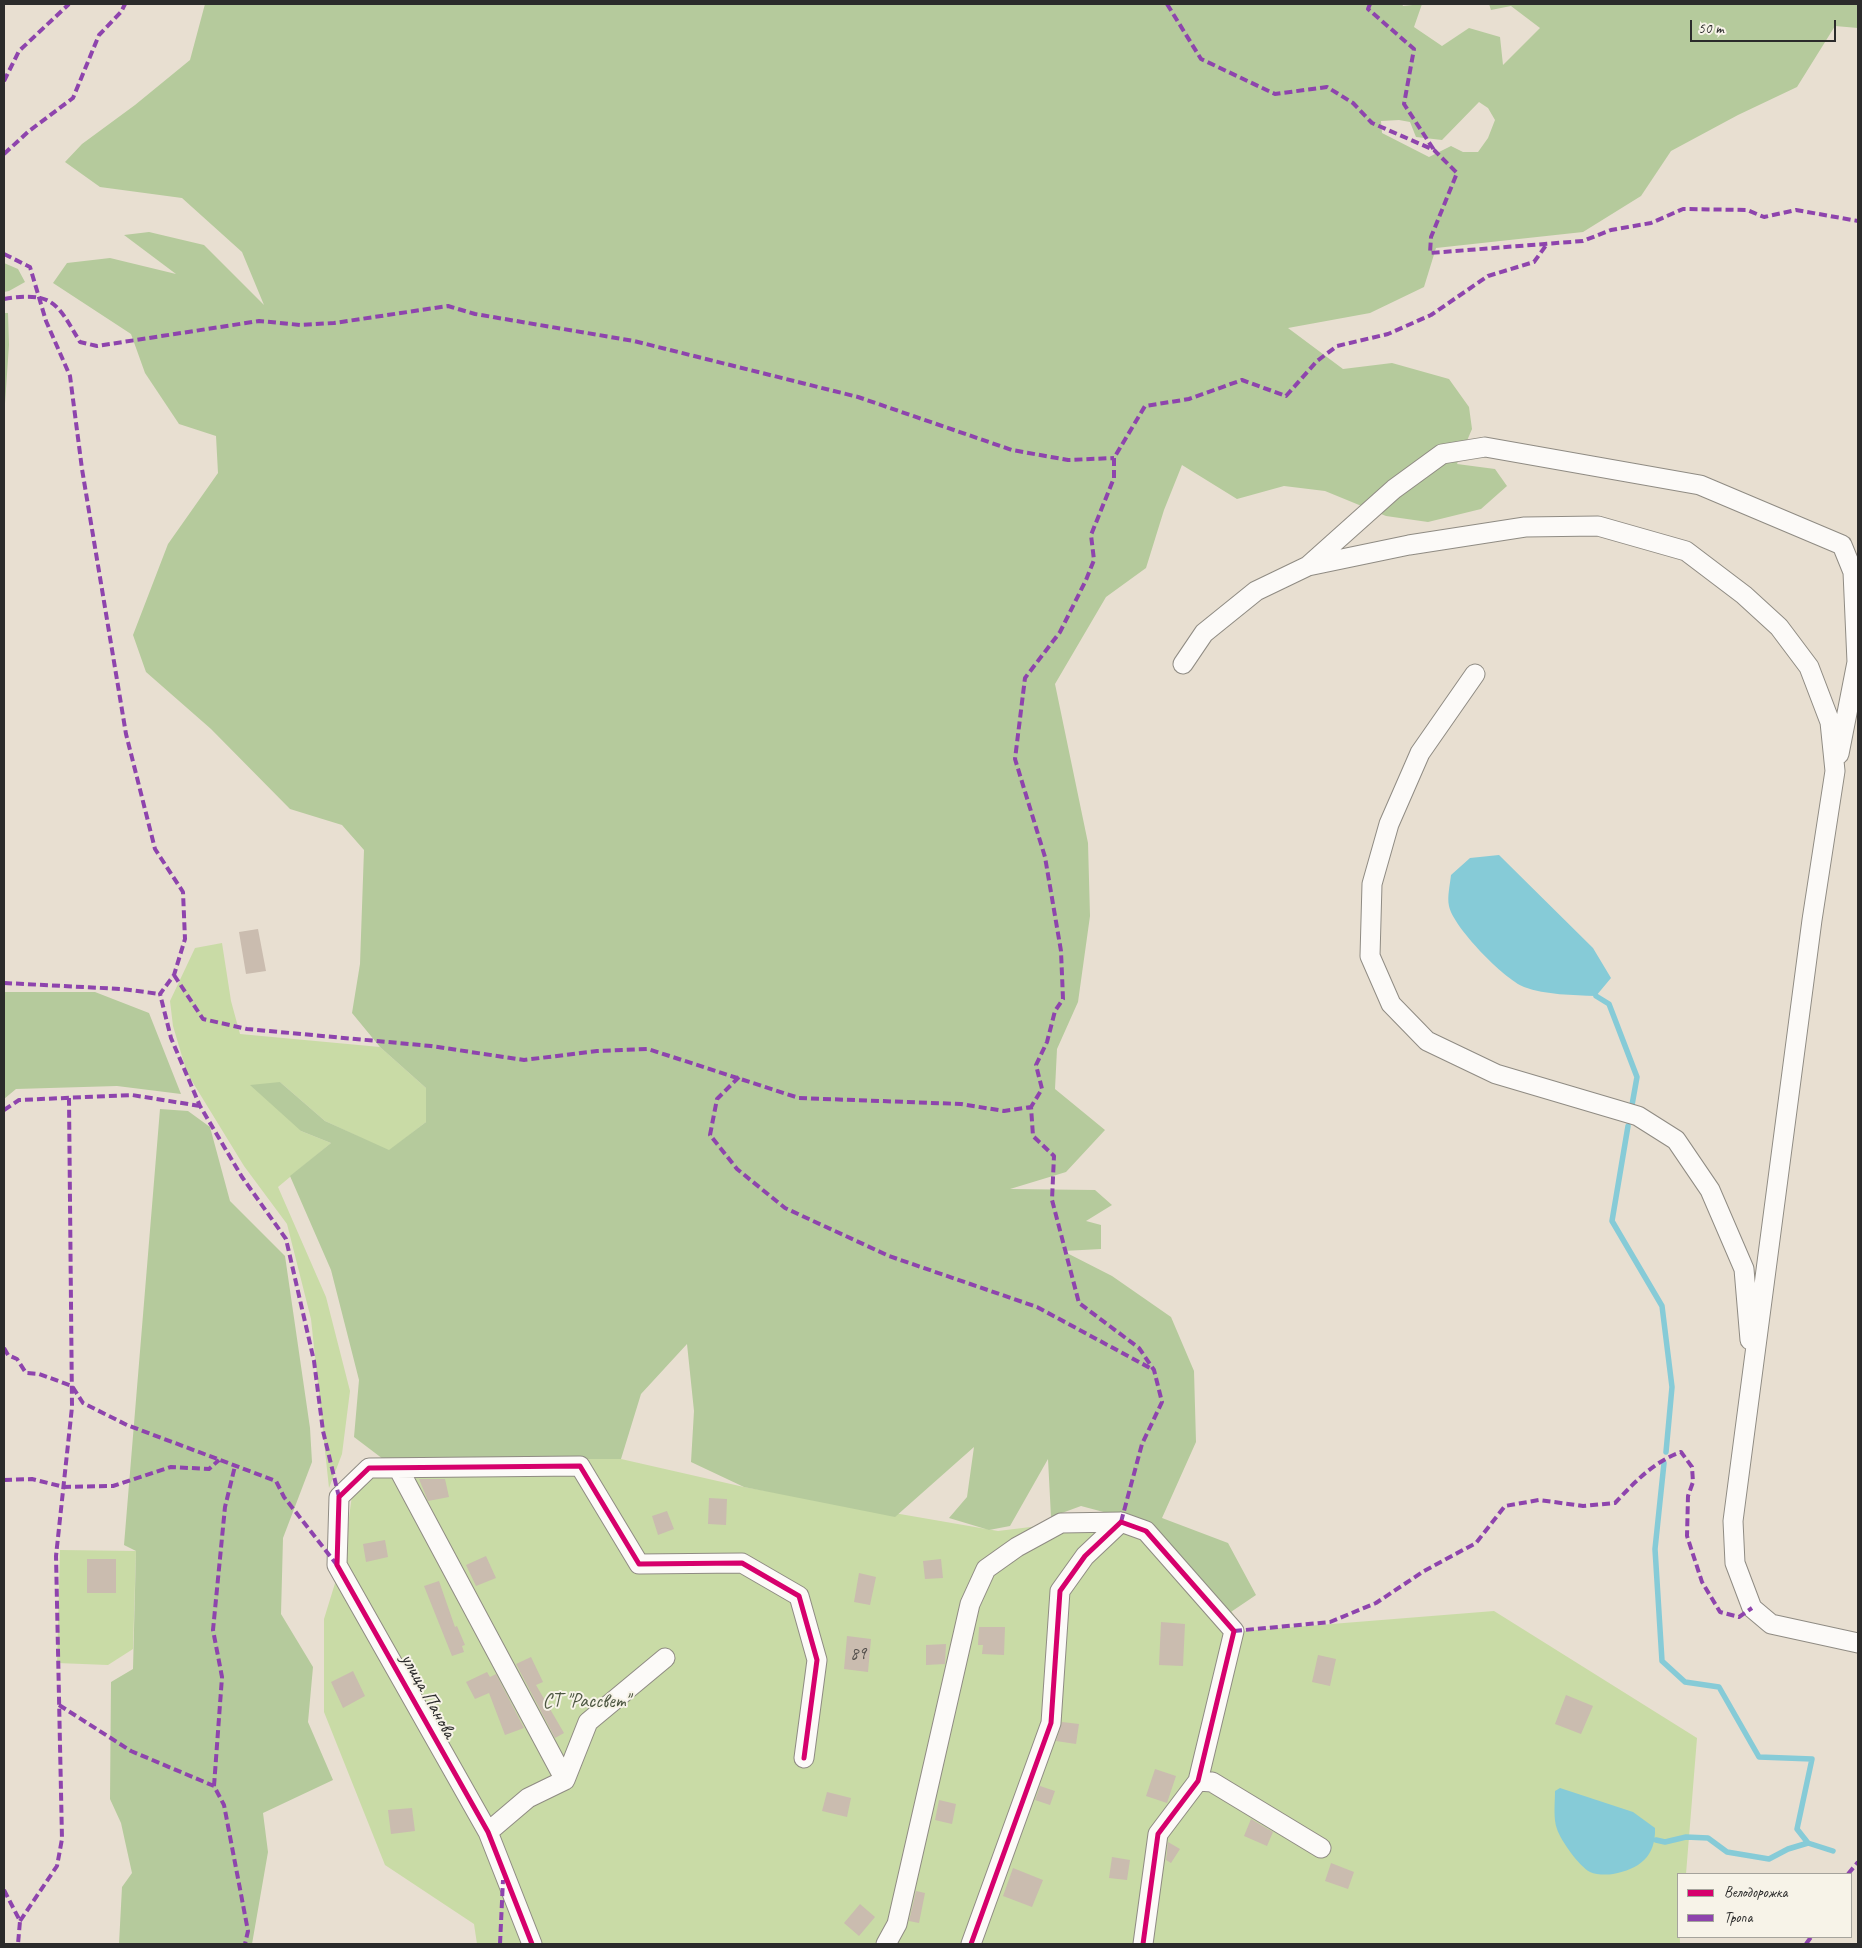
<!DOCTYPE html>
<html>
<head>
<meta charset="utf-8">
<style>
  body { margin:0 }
  #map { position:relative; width:1862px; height:1948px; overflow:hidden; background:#e8dfd1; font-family:Caveat,sans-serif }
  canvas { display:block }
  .frame { position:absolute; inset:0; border:5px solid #2b2b2b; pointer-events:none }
  .legend { position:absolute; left:1677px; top:1873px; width:175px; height:65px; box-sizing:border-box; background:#f7f3e8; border:1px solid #a5a39c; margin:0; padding:6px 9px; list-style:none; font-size:15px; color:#2b2b2b }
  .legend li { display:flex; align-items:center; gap:10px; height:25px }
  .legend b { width:25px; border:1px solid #a5a39c }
  .scale { position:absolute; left:1690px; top:20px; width:146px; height:22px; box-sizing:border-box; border:2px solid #2b2b2b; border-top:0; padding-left:6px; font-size:15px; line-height:18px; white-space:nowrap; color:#2b2b2b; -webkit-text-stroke:4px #f7f3e8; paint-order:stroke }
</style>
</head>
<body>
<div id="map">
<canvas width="1862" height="1948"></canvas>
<div class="frame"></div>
<ul class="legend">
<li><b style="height:6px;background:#d6006c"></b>Велодорожка</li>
<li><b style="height:6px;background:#8e44ad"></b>Тропа</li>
</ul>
<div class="scale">50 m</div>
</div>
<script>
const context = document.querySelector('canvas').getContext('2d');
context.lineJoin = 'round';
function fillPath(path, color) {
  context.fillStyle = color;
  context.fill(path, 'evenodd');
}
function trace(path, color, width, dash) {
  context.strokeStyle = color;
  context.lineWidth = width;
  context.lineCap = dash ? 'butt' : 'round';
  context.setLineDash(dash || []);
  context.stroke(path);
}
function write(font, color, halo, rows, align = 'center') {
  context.font = font + ' Caveat,sans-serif';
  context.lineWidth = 4;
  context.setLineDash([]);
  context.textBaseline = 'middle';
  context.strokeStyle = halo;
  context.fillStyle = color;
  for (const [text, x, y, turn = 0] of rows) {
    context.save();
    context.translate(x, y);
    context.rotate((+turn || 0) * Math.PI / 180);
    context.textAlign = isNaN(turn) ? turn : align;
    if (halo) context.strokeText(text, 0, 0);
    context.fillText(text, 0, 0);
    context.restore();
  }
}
const green = new Path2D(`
  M222 943 231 1001 240 1034 380 1047 426 1088V1122L389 1151 325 1121 280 1082 301 1131 331 1143 278 1187 326 1297 350 1391 342 1454 329 1488 311 1319 287 1224 244 1166 187 1073 173 1026 170 1001 195 948Z
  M383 1459H621L744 1487 998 1531 1120 1516 1198 1558 1244 1631 1494 1611 1697 1738 1686 1874H1678L1680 1944H477L474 1924 385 1865 324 1712V1619L344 1554 353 1488Z
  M60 1550 136 1551 133 1649 108 1665 57 1663Z`);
const forest = new Path2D(`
  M205 4H1402L1403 6 1422 4 1414 27 1442 46 1469 28 1500 37 1503 65 1540 28 1511 6 1491 10 1489 4H1858V28L1835 26 1797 87 1738 115 1671 151 1641 196 1583 232 1436 248 1424 287 1370 313 1288 328 1343 369 1392 363 1449 379 1469 407 1472 429 1457 464 1495 469 1507 486 1481 509 1428 522 1386 516 1325 491 1284 486 1237 499 1182 465 1164 510 1146 568 1106 597 1055 684 1088 843 1090 916 1078 1002 1057 1049 1055 1089 1105 1130 1066 1172 1010 1189 1095 1190 1112 1205 1086 1221 1101 1225V1249L1063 1251 1112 1276 1171 1317 1194 1371 1196 1442 1162 1518 1228 1543 1256 1595 1219 1620 1145 1523 1081 1506 1051 1517 1048 1459 1010 1526 989 1530 949 1518 967 1497 974 1447 895 1517 744 1487 691 1462 694 1411 687 1344 641 1394 621 1459H383L354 1437 359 1380 331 1270 290 1176 331 1143 301 1131 250 1085 280 1082 325 1121 389 1150 426 1122V1088L380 1047 352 1013 360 964 364 850 342 825 290 809 211 729 146 672 133 635 168 544 218 473 216 436 179 424 145 373 131 334 53 283 67 263 110 258 176 274 124 235 149 232 204 245 264 305 242 252 182 198 100 187 65 162 82 144 135 105 190 60ZM1479 102 1488 108 1495 120 1488 138 1478 152H1463L1451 146 1429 157 1382 133 1381 121 1399 120 1410 122 1416 137 1442 140Z
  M4 263 18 269 25 282 9 291 4 292Z
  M4 313H8L9 345 4 418Z
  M4 992H95L149 1013 181 1094 117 1086 16 1089 4 1099Z
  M160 1109 188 1111 210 1127 230 1201 285 1256 310 1428 312 1462 283 1538 281 1614 313 1667 308 1722 333 1780 263 1813 268 1852 252 1944H119L122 1887 132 1873 121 1823 110 1799 111 1682 133 1669 136 1551 124 1545Z`);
const water = new Path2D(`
  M1499 855 1593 948 1611 978 1596 996C1573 995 1546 995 1524 987 1504 979 1453 927 1449 906 1447 897 1450 885 1451 875L1470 858Z
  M1560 1788 1633 1812 1655 1828C1656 1857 1639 1869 1613 1874 1607 1875 1596 1875 1590 1872 1579 1866 1561 1841 1557 1829 1553 1819 1555 1802 1555 1791Z`);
const stream = new Path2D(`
  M1596 996 1609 1004 1637 1077 1632 1105
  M1628 1126 1612 1221 1662 1306 1672 1387 1666 1452
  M1664 1463 1655 1549 1662 1661 1685 1682 1719 1687 1759 1757 1812 1759 1797 1829 1808 1843 1833 1851
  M1656 1840 1665 1842 1686 1837 1708 1838 1727 1852 1769 1859 1788 1849 1808 1843`);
const building = new Path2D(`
  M258 929 266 971 246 974 239 932Z
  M419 1479H445L449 1497 428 1501Z
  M709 1498 727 1499 726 1525 708 1524Z
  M667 1511 674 1529 658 1535 652 1516Z
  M385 1540 388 1557 366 1562 363 1544Z
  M486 1556 496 1578 476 1586 466 1565Z
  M87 1559H116V1593H87Z
  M941 1559 943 1578 925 1579 923 1561Z
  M859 1573 876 1577 870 1605 854 1602Z
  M439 1581 455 1627 457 1626 465 1645 462 1646 464 1652 452 1656 424 1586Z
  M1161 1622 1185 1624 1183 1666 1159 1665Z
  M979 1627H1005L1004 1655 982 1654 983 1645H978Z
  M847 1636 871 1639 868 1672 844 1669Z
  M946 1644 945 1664 926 1665V1645Z
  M1318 1655 1336 1659 1330 1686 1312 1682Z
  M531 1657 543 1682 536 1685 564 1733 555 1738 516 1664Z
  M353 1671 365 1696 343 1708 331 1682Z
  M487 1672 490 1677 496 1674 524 1728 505 1735 489 1693 475 1699 466 1682Z
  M1566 1695 1593 1706 1581 1734 1555 1724Z
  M1062 1722 1079 1724 1076 1744 1056 1741Z
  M1155 1769 1176 1776 1167 1803 1146 1796Z
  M1040 1786 1055 1791 1050 1805 1035 1800Z
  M827 1792 851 1798 847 1817 822 1811Z
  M939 1800 956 1804 952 1824 935 1820Z
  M412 1808 415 1831 391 1834 388 1810Z
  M1251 1819 1273 1832 1267 1846 1244 1836Z
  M1168 1842 1180 1849 1171 1863 1166 1860Z
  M1112 1857 1130 1860 1127 1880 1109 1878Z
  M1331 1863 1354 1872 1348 1889 1325 1881Z
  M1013 1868 1043 1880 1032 1907 1003 1896Z
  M916 1891 925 1893 919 1923 909 1921Z
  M860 1904 875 1917 859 1936 844 1923Z`);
const minor = new Path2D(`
  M1309 565 1394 489 1442 454 1485 447 1700 485 1842 545 1853 572 1857 662 1839 754
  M1183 664 1204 633 1256 591 1308 566 1409 545 1525 527 1598 526 1686 551 1744 595 1779 627 1809 667 1830 722 1835 771 1812 920 1733 1521 1735 1563 1752 1608 1771 1624 1858 1643
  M1475 674 1420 753 1389 824 1372 884 1370 956 1391 1004 1427 1041 1496 1074 1638 1116 1676 1140 1710 1190 1744 1269 1750 1340
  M398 1468 565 1780 528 1798 488 1832
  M565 1780 588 1722 665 1658
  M1198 1781 1212 1782 1321 1848
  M532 1944 488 1832 337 1565 339 1497 369 1468 580 1466 639 1564 742 1563 799 1596 817 1660 804 1758
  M886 1944 897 1924 970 1604 986 1569 1017 1547 1061 1523 1121 1522
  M971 1944 1051 1723 1060 1591 1085 1556 1121 1522 1146 1531 1234 1631 1198 1781 1158 1834 1143 1944`);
const quiet = new Path2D(`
  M1167 4 1201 59 1275 94 1327 87 1353 103 1372 123 1434 150 1457 173 1431 237 1430 253 1583 241 1611 230 1651 223 1683 209 1747 210 1764 217 1796 210 1858 221
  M1370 4 1368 9 1414 49 1404 104 1434 150
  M4 81 19 51 69 4
  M4 154 29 131 73 98 99 35 121 12 125 4
  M4 254 30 267 46 321 70 376 82 469 126 734 155 849 183 892 185 939 174 975 160 994 171 1038 200 1106 242 1177 286 1239 314 1361 323 1431 339 1497
  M4 299C53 291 57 303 80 342L97 346 259 321 301 325 334 323 448 306 475 314 634 341 858 397 1012 450 1068 460 1114 458
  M174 975 203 1019 247 1029 431 1046 524 1060 597 1051 648 1049 799 1098 961 1104 1004 1111 1031 1107
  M4 983 122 989 160 994
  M739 1077 717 1099 710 1135 737 1169 785 1208 889 1256 1037 1307 1152 1369
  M4 1110 19 1100 132 1095 200 1106
  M4 1348 8 1355 17 1359 26 1373 39 1374 72 1386 83 1403 127 1425 276 1481 284 1497 337 1565
  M4 1480 32 1479 64 1487 113 1486 171 1467 209 1469 219 1460
  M1121 1522 1142 1444 1162 1402 1154 1370 1139 1348 1079 1303 1052 1200 1054 1156 1033 1136 1031 1107 1042 1089 1036 1065 1047 1042 1055 1011 1063 999 1061 951 1045 857 1015 759 1025 678 1060 632 1086 580 1094 560 1091 535 1114 478V458L1145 406 1189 399 1242 380 1286 396 1317 361 1337 346 1388 334 1431 315 1488 276 1534 262 1547 244
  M1234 1631 1330 1622 1376 1603 1424 1571 1476 1543 1505 1506 1539 1500 1583 1506 1615 1503C1635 1482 1653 1462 1681 1452L1692 1467 1693 1482 1688 1496 1687 1536 1702 1582 1720 1612 1739 1617 1752 1608
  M59 1705 131 1751 214 1786 224 1805 248 1931 245 1944
  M214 1786 222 1677 213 1630 225 1507 235 1466
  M1848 1874 1858 1862
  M4 1890 20 1921 18 1944
  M20 1921 57 1866 62 1839 56 1556 72 1407 69 1098
  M500 1944 503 1880
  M1806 1944 1811 1937`);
const cycleway = new Path2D(`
  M532 1944 488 1832 337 1565 339 1497 369 1468 580 1466 639 1564 742 1563 799 1596 817 1660 804 1758
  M971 1944 1051 1723 1060 1591 1085 1556 1121 1522 1146 1531 1234 1631 1198 1781 1158 1834 1143 1944`);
const numberNames = [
  ["89",858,1654]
];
const streetNames = [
  ["улица Панова",428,1696,61]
];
const parkNames = [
  ["СТ \"Рассвет\"",586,1702]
];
fillPath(green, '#c9dba6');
fillPath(forest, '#b5ca9c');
fillPath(water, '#86cbd7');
trace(stream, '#86cbd7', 5.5);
fillPath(building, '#cabcaf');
trace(minor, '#8f8b83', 21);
trace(minor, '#fcfaf8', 19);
trace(quiet, '#8e44ad', 4, [8, 4]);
trace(cycleway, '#d6006c', 5);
write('18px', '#534f4c', null, numberNames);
write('20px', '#2b2b2b', '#f7f3e8', streetNames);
write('20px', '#4c5641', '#f7f3e8', parkNames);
</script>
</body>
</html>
